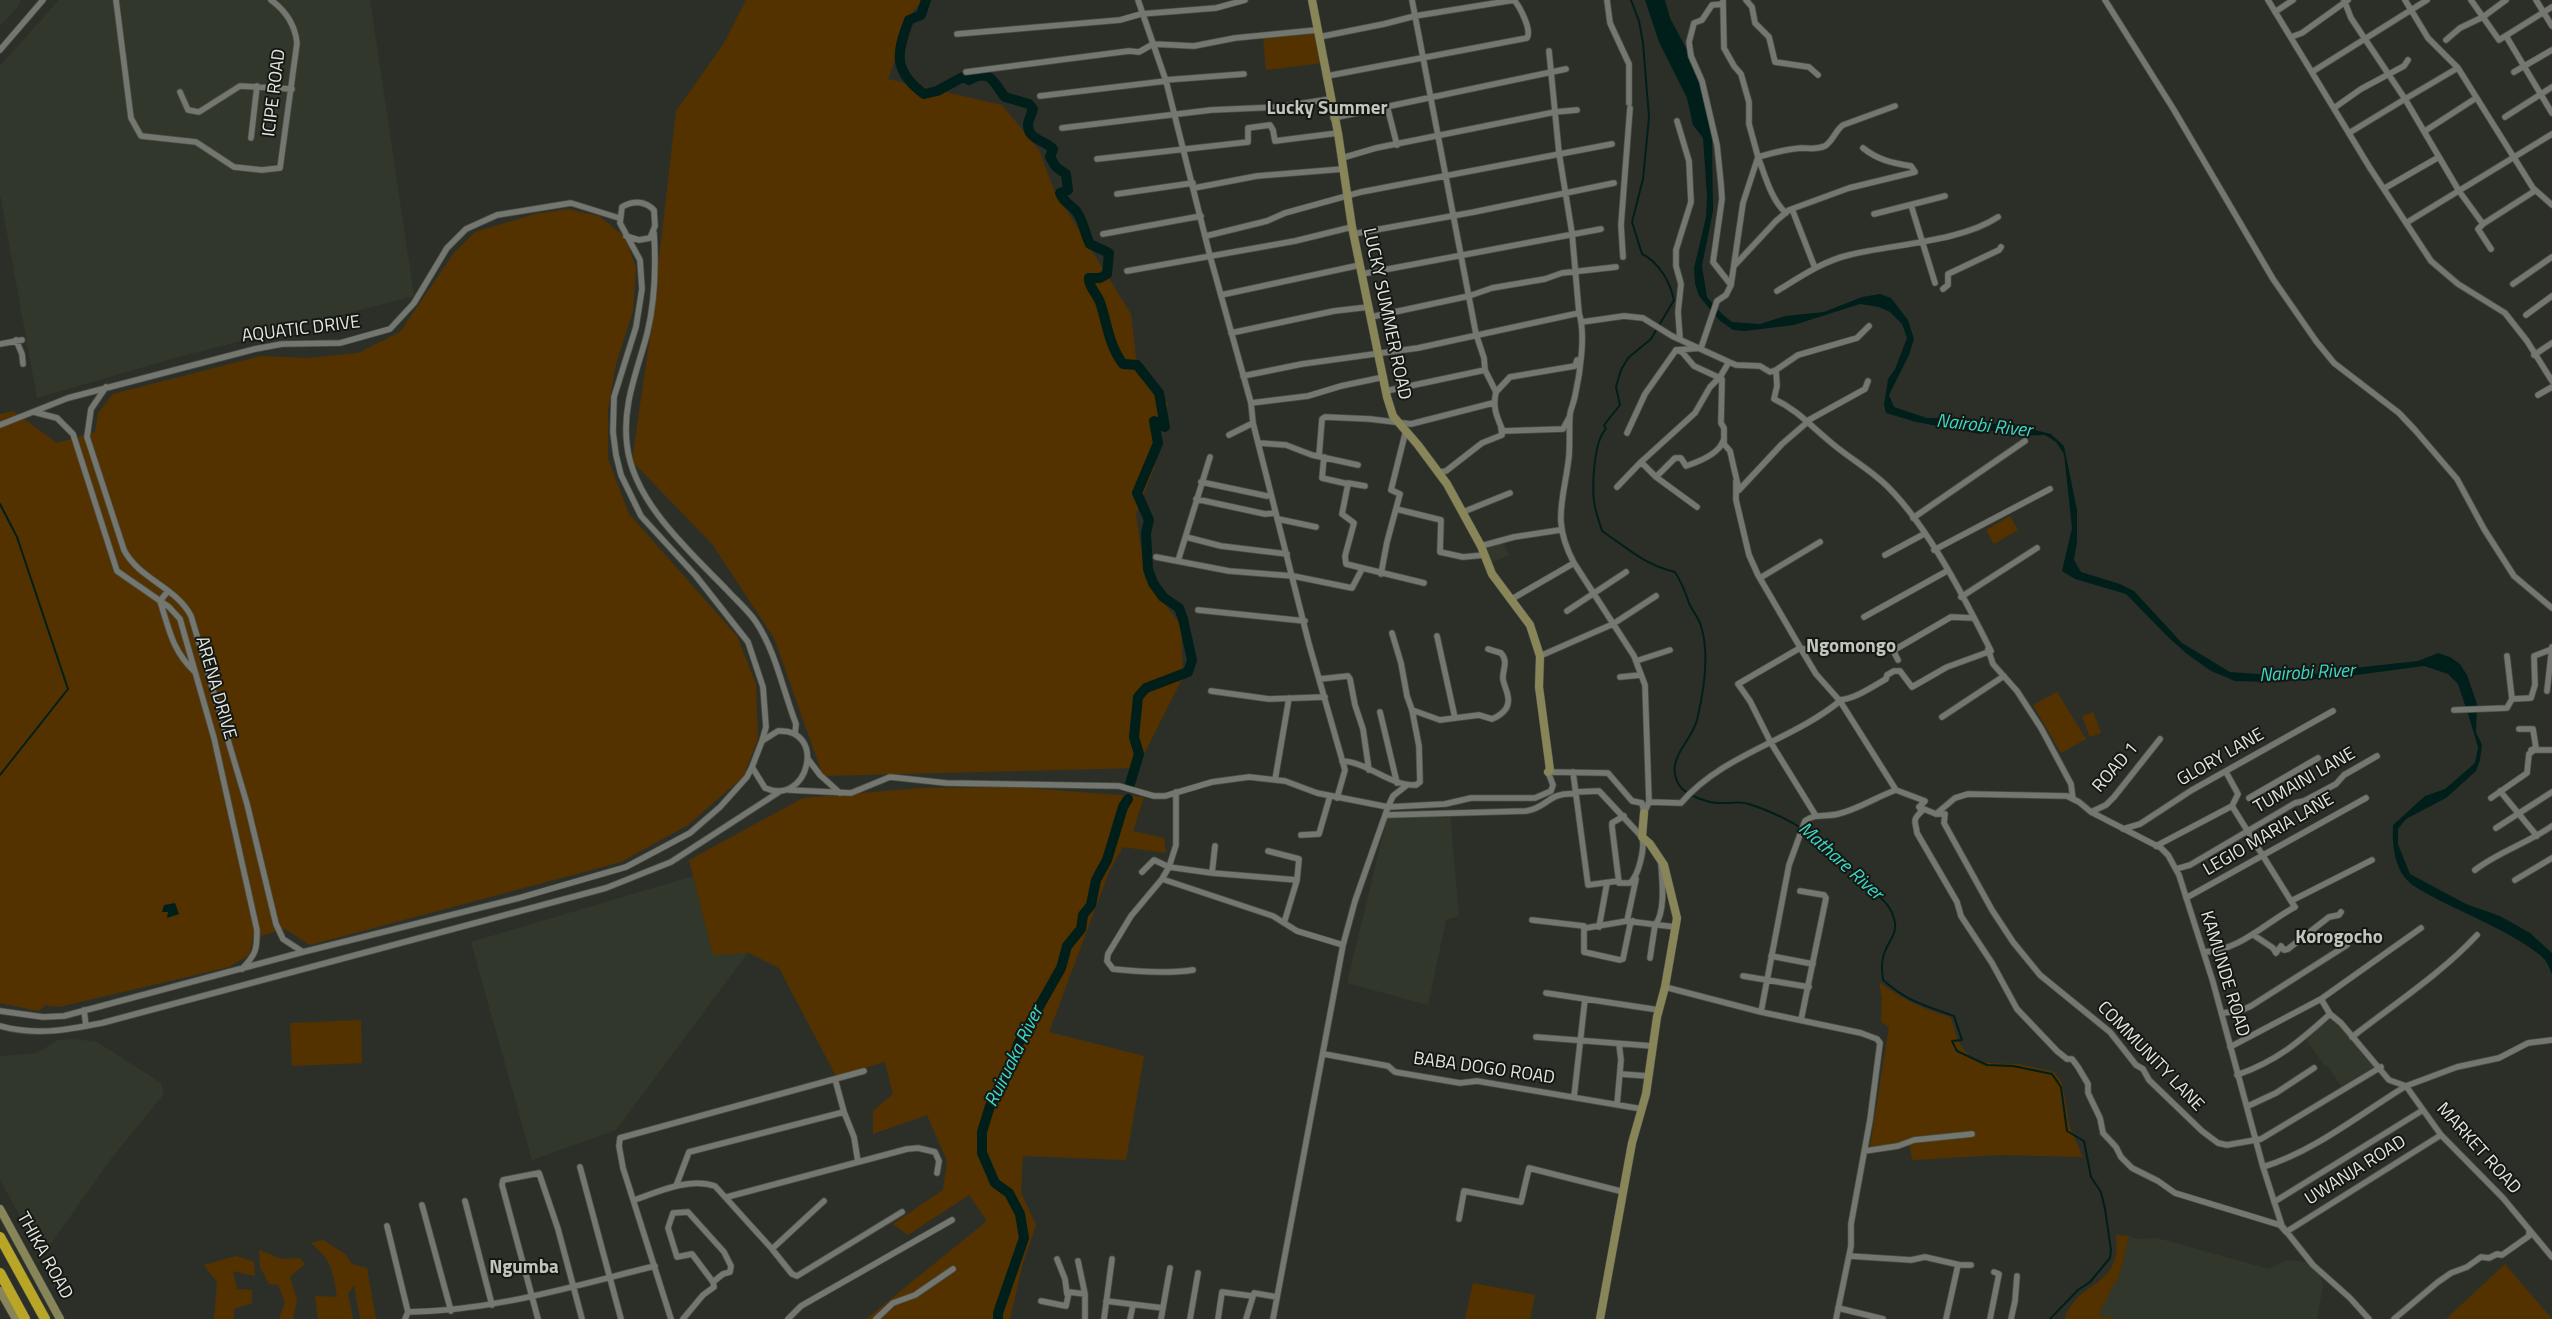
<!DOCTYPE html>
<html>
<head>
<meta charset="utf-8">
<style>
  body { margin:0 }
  canvas { display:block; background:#2c2f28 }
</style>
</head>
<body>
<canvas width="2552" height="1319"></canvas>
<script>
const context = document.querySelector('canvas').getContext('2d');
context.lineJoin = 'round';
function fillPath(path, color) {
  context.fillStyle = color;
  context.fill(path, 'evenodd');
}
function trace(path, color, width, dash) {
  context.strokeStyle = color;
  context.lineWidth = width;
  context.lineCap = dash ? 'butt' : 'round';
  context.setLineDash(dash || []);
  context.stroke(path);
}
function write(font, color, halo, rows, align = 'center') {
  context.font = font + ' "Titillium Web",sans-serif';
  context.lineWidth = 4;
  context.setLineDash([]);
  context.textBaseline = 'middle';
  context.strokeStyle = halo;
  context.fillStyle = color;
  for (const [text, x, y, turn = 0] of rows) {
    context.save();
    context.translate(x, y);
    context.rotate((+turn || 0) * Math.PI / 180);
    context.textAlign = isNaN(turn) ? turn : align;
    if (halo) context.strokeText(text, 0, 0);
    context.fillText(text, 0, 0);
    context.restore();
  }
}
const built = new Path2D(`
  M0 0H21L17 8 0 26Z
  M59 0H370L414 296 171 359 37 398 0 194V66Z
  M1502 541 1509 555 1493 562 1485 550Z
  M1450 811 1459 916 1446 920 1428 1005 1347 983 1388 814Z
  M761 856 775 916 616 1130 532 1160 471 942Z
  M2332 1017 2375 1066 2341 1086 2328 1066H2325L2305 1038Z
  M74 1039 97 1042 161 1083 164 1094 113 1156 42 1256 0 1180V1056L37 1053 58 1040Z
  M2129 1236 2137 1239 2157 1238 2269 1269 2287 1260 2305 1262 2317 1267 2323 1285 2317 1319H2119L2097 1315 2120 1273Z`);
const green = new Path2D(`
  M746 0H923L913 11 888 79 1002 105 1039 150 1054 190 1131 314 1138 375 1168 404 1154 468 1136 514 1145 578 1181 625 1183 677 1137 768 823 776 774 638 712 544 632 461 650 337 676 111 724 43Z
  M1316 30 1322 63 1266 70 1263 37Z
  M568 209 599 216 625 237 636 268 633 311 616 364 608 409V459L629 514 737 636 756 684 758 739 743 777 688 825 621 862 310 945 285 929 253 938 249 955 229 967 59 1007 45 1005 39 1011 0 1003V414L13 411 57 443 95 432 98 413 113 394 261 356 308 358 358 353 400 332 454 253 475 232 535 214Z
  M2010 516 2018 530 1994 544 1986 530Z
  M2057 692 2086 739 2061 753 2033 705Z
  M2093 712 2101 733 2090 737 2082 716Z
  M1014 787 1144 797 1133 831 1164 838 1166 853 1123 847 1109 872 1049 1032 1144 1056 1126 1160 1023 1156 1021 1193 1036 1225 1023 1263 1010 1319H866L987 1221 969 1195 908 1235 893 1224 943 1190 947 1161 927 1115 873 1134V1111L893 1094 885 1062 836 1076 779 968 749 953 713 955 689 860 803 798 920 788Z
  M1879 982C1903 1000 1921 1008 1950 1017 1955 1026 1955 1035 1959 1042 1971 1066 1994 1063 2016 1064 2029 1065 2042 1070 2054 1072L2062 1083 2070 1128 2083 1157 1999 1155 1912 1160 1910 1146H1870L1889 1027 1881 1022 1882 999Z
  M361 1020 362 1063 292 1066 290 1023Z
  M2116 1235 2129 1236 2120 1273 2098 1315 2119 1319H2065C2077 1279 2123 1289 2116 1235Z
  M323 1240 345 1254 352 1264 367 1268 376 1319H360L354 1285 348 1294 353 1319H318L315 1296 337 1297C333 1270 332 1261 311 1243Z
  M259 1250 282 1259 300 1258 305 1264 290 1277 297 1300 293 1319H279L285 1302 278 1285 269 1284 260 1267Z
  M236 1256 254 1262 255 1276 233 1271 237 1289 252 1290V1303L234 1309V1319H214L217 1282 204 1265Z
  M2505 1264 2552 1319H2446L2504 1265Z
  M1473 1283 1535 1295 1530 1319H1465Z`);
const water = new Path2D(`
  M1645 0H1665L1670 18 1687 50 1703 94 1712 140 1713 211 1702 266 1707 297 1722 314 1732 322 1760 324 1785 316 1824 312 1862 297 1880 294 1891 298 1908 320 1914 339 1909 355 1889 395 1894 407 1927 418H1948L1990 424 2007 423 2051 434 2064 446 2077 510V542L2074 560 2081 572 2120 584 2134 591 2182 643 2230 672 2302 677 2326 671 2418 661 2438 653 2450 657 2460 664 2467 675 2477 704 2476 732 2482 745 2480 760 2476 771 2446 798 2406 819 2398 829V844L2410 874 2466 904 2500 916 2530 933 2552 953V974C2550 970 2548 964 2545 960 2525 938 2463 913 2435 898 2427 893 2416 889 2409 882 2394 868 2392 844 2393 825L2425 796 2445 789 2475 763 2478 747 2468 714 2458 684 2448 674 2424 666 2334 678 2268 682 2235 681 2211 671 2187 654 2169 638 2126 594 2075 579 2062 571 2072 528 2064 454 2056 442 2045 435 2020 436 2008 431H1990L1981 434 1916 422 1886 413 1884 405 1888 379 1895 369 1907 338 1902 324 1890 312 1879 307 1860 304 1794 325 1745 331 1733 330 1719 320 1699 296 1695 284 1694 268 1706 217 1707 197 1703 138 1693 125 1687 98 1659 42Z
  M175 903 179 914 167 918 168 912H162L164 905Z`);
const stream = new Path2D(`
  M1631 0 1639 21 1643 43 1649 117 1643 179 1632 222 1642 254C1659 262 1670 282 1674 300L1651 339 1628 358 1621 370 1616 387 1620 405 1604 425 1606 429C1594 440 1592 484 1594 501 1595 511 1599 521 1602 531 1626 547 1646 566 1675 572 1682 583 1685 591 1689 603 1692 610 1697 616 1700 623 1710 651 1704 691 1697 720 1691 743 1664 759 1679 785 1686 796 1711 804 1723 803 1733 803 1740 801 1749 804 1792 818 1822 839 1853 871 1857 875 1859 880 1862 883 1876 895 1891 901 1895 923 1897 936 1885 945 1883 958 1881 965 1882 973 1883 980 1908 1002 1924 1005 1954 1016L1962 1040 1952 1041 1957 1051 1987 1065 2013 1066 2052 1074 2061 1087 2067 1131 2084 1141 2091 1177 2101 1192 2105 1209 2111 1250 2110 1258 2090 1282 2078 1290 2050 1319
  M0 504 17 537 68 689 0 775`);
const river = new Path2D(`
  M926 0 921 15 909 20C896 54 893 71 924 94L937 91 963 77 969 80C991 67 994 84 1005 97L1029 104 1033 109C1032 114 1028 120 1028 125 1028 140 1045 140 1053 149L1050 157 1056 167 1066 174 1068 190 1060 193C1064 204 1073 205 1078 214 1084 223 1085 235 1090 244L1109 253 1107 274 1100 278H1089C1088 286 1097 294 1100 302 1107 323 1109 346 1123 364L1137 365 1159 393 1165 427 1154 421 1158 443 1137 493 1149 520 1146 533 1148 569 1153 583 1163 597 1179 608 1183 619 1192 660 1188 672 1146 688 1138 697 1134 737 1139 754 1130 784
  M998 1319V1313L1024 1238 1020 1214 1009 1193 995 1183 982 1153V1132L990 1106 1009 1072 1018 1044 1061 968 1067 946 1081 929 1083 915 1091 905 1096 880 1107 860 1123 807 1128 799`);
const street = new Path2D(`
  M116 0 131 118 141 136 196 142 234 167 262 170 280 168 297 43C295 24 286 11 271 0
  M1138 0 1166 81 1210 256 1251 403 1253 423 1309 644 1345 770 1337 798
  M1412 0 1476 334 1484 358 1485 370 1496 392C1492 409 1498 419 1503 431L1501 428
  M1607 0 1610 23 1629 64V103
  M1723 0 1724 48 1734 66 1741 74 1749 102V124L1758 157 1743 203 1731 285 1726 295 1717 301 1701 348 1676 350 1682 352 1694 366 1722 379 1721 423 1724 428V444L1730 451 1739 490 1736 481V500L1749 555 1758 575 1804 654 1816 674 1840 701 1896 790 1925 801 1919 807
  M1746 0 1752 7 1755 23 1769 37 1775 62 1809 67 1818 75
  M2105 0 2174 110 2273 279 2316 341 2334 363 2399 413 2415 430 2457 479 2484 529 2514 576 2552 608
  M2268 0 2370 168 2431 261 2458 284 2505 313 2527 341 2552 381
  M2344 0 2351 18 2405 99 2456 69
  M2405 0 2428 38 2458 68 2533 188 2552 205
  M2471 0 2499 40 2552 7
  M2536 0 2552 26
  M1723 4 1712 5 1702 20 1694 23 1689 42 1691 56 1702 81 1717 145 1721 184 1722 199 1713 262 1731 285
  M2275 12 2293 0
  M957 34 1120 20 1141 14 1216 8 1245 0
  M2506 36 2552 113
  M1319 37 1384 24 1415 16 1514 0C1520 7 1532 30 1527 38L1327 76
  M2291 37 2302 33 2348 0
  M2446 40 2460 28 2483 17 2506 0
  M0 50 43 0
  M1549 51 1559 153 1572 233 1579 313
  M966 72 1129 51 1139 52 1153 44 1194 46 1235 38 1317 30
  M2312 72 2427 0
  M2514 72 2552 50
  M1165 80 1244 74
  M180 92 188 110 199 112 240 86 292 89
  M1040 96 1166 81
  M1387 106 1397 145
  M2334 108 2361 89 2404 66 2408 60
  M2505 117 2552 87
  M1333 118 1566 69
  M1677 121 1689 161 1691 202 1676 250V266L1681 284 1678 312 1680 339
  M1062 128 1211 110 1279 107 1330 99
  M2425 131 2473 100
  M2349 133 2405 99 2459 191 2483 224 2478 229 2491 249
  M251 138 257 86
  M1342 158 1376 148 1555 112 1577 110
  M1097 159 1248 142V128L1270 125 1273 130 1275 141 1338 133
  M1194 188 1257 176 1343 169
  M2385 188 2439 157
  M1117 194 1193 183
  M1911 205 1935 283
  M1792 209 1815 268
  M1786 213C1771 200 1765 175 1758 157 1772 153 1787 149 1801 148 1810 148 1816 150 1825 146 1833 141 1835 131 1843 125L1895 106
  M1874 214 1945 196
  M2406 223 2552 134
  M2483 224 2533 192
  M654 233C656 266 655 302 647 334 637 372 622 405 627 445 633 501 688 550 726 589 736 600 748 610 756 622 776 652 783 691 796 724L795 734
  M1103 234 1201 216
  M1353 234 1474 212 1614 183
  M626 236 639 240 650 238 655 226 654 210C645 201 633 200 622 207L620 223 640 260 642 289 636 327 614 397 613 432 616 455 621 475 641 516 696 576 748 642 763 687 766 727 762 741
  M1206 236 1267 221 1285 213 1361 192 1612 144
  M1623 257 1621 225 1630 108
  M1735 265 1776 221 1789 210 1849 188 1915 172 1911 166C1892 163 1878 160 1863 148
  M1127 271 1295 241 1352 227
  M1362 274 1601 229
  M2513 284 2552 257
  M1943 289 1948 285V274L1999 250 2001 247
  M1777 291C1800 277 1823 261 1849 255 1894 244 1960 242 1998 217
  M1221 295 1360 265
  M2526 315 2552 296
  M1371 317 1469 296 1492 288 1545 279 1562 273 1616 267
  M1582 322 1624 316 1643 318 1672 336 1729 362 1736 365 1760 366 1770 372 1776 370 1777 386 1774 399C1796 409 1810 425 1828 440 1847 457 1870 469 1888 487 1929 528 1965 599 1991 651
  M1231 333 1334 311 1369 307
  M16 340 22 354 23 364
  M0 344 22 340
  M2534 355 2552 343
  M1776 370 1798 355 1857 338 1869 326
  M1243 376 1302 364 1418 348 1579 313C1586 334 1580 374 1575 396 1574 402 1571 408 1570 414 1569 427 1570 442 1569 456 1564 501 1551 520 1574 563L1634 656 1645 685 1649 802 1644 813
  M106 387 91 409 87 437 124 550C139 579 176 587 191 616L247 804 276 924 283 939 303 952
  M1386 391 1485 370
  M1496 392 1510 377 1575 366 1577 360
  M2538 395 2552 387
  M1251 403 1308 396 1341 386 1384 377
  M34 412 57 418 73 434 117 571 169 607 180 619 214 738 257 930C257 950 256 954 242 969
  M0 425 68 398 255 349 282 344 340 343 390 329 414 303 447 248 466 229 497 215 571 203 619 218
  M1503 431 1563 429 1570 416
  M1627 433 1645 394 1676 350
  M1229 435 1253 423
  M1259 443 1286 445 1312 455 1358 465
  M1319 456 1322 419 1325 417 1370 419 1411 424 1493 403
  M1324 457 1322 478 1348 484 1342 514 1354 523 1345 556 1346 564 1424 583
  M1440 472 1446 471 1482 443 1502 435 1501 428
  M1656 477 1675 458H1681L1686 466C1698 462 1719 454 1723 441
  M1201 482 1267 496
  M1348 483 1365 486
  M1617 487 1641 462
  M1739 490 1782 444 1811 419 1807 421 1865 389 1868 381
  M1196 499 1265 514 1276 513
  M1697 507 1656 477 1641 462 1695 413 1710 387 1720 377 1729 362
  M1396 509 1441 520 1440 552 1463 557 1485 555
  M1463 512 1510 493
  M1913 518 2025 441
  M1278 519 1316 527
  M1186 537 1221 546 1287 554
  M1481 546 1514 537 1560 530
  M1934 550 2050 489
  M1885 555 1924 534
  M1156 557 1229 571 1293 576 1352 588 1362 569
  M1178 561 1210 457
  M1381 574 1387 542 1400 494 1391 490 1405 434
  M1760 578 1820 542
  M168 591 160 601C169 629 172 650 194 671
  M1961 597 2037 548
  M1510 600 1574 563
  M1198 610 1305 621
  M1567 611 1626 572
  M1864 617 1947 571
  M1437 636 1455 718
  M1804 649 1800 648 1738 684 1750 701 1771 743 1816 816
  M1988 649 1993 664 2017 691 2041 728 2071 784 2073 799
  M1540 656 1613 624 1656 596
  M2507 656 2512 699
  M1898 660 1894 652 1896 649 1951 617 1973 618
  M1636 661 1670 650
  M1620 677 1641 675
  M1320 679 1348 676 1350 679 1355 705 1363 729 1369 770
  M1211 691 1269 699 1325 697
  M2547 691 2552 647
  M1839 700C1855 699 1872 687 1886 679L1887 675 1894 671H1900L1912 687 1947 667 1991 651
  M1412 710 1440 720 1479 715 1492 719C1499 716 1507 711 1508 703 1510 695 1504 687 1503 679 1502 670 1509 662 1501 653L1488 649
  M2454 710 2507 708 2512 699 2531 698 2535 685 2534 656 2552 649
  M1380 712 1397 783
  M1942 717 2004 676
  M2519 729H2533L2536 748
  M778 731C827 728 809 807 765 788L752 767 762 741Z
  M808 759 820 775 840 793
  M1342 761C1368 762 1389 786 1416 785L1420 782 1419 746 1412 710 1407 696 1401 663 1392 633
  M1573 772 1588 885 1618 881 1619 883H1630C1639 875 1645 848 1642 837L1599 791 1575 792
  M2226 772 2238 794 2232 806 2291 901
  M1275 780 1289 698
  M789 790 851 793 890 777 946 783 1119 786 1154 796H1165L1212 782 1249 777 1285 781 1317 793 1388 807 1445 804 1471 798H1535L1551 791 1553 785 1548 772 1608 773 1632 801 1642 803 1644 813
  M2500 791 2537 836
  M1176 792V845L1169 867 1162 879 1131 916 1108 954 1107 961 1113 969C1140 972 1166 974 1193 970
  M2249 798 2318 758
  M2491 798 2527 773 2529 754 2534 750H2531L2536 748 2534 750H2552
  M1649 802 1681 803C1723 754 1791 741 1840 701
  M1919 807 1922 811C1911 821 1916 822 1917 833L1957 902 1961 916 1992 963 2017 1009 2057 1051 2067 1059H2072L2078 1067 2088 1084V1093L2100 1118 2103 1133 2116 1147 2121 1157 2132 1168 2158 1181 2175 1193 2280 1225 2286 1232 2441 1135
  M1919 807 1936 814H1945L1944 823 1992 910 2013 942 2040 975 2110 1032 2136 1065 2143 1069 2149 1080 2202 1131 2218 1143 2227 1145 2261 1139 2381 1067
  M2091 812 2106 805 2114 797 2160 739
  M1936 814 1955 798 1968 794 2067 796 2079 802 2091 812 2161 848 2168 855 2179 875 2213 982 2263 1167 2282 1226 2313 1265 2350 1298 2369 1319
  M1387 815 1526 811C1548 808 1547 792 1575 794
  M2496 828 2552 792
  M2123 829 2140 824 2192 790 2333 711
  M2246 832 2295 803 2304 801 2336 784 2344 775 2377 756
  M1301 835 1319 834 1330 796
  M2156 846 2232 806
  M1268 851 1299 859 1297 880
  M2176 869 2190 865 2246 832
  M2475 870C2498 852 2528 843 2552 826
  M1142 872 1154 860 1169 867 1212 873 1297 880 1284 923
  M1212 873 1215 846
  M1162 879 1273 916 1297 931 1343 945
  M2515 880 2552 858
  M1619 883 1612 827V823L1624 816
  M1800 891 1824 895 1826 898 1801 1020
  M2186 898 2366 798
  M1532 920 1584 926V952L1620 960 1623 959 1630 925 1633 921
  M1627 921 1636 879
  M1599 927 1607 883
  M1586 928 1627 921 1675 927
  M2254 933 2255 936 2273 948 2276 953 2281 946 2284 950 2288 949 2329 917 2339 915 2341 912
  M2204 952C2239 951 2265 923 2295 907L2291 901 2372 860
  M1771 956 1813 964
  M1650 958 1655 925C1666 912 1662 879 1661 863
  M1743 976 1809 987
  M1665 987 1761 1012 1789 865 1805 821C1815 813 1827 817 1838 814 1859 809 1876 797 1896 790
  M1546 993 1659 1010
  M2321 999 2330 1014 2341 1023 2389 1080 2406 1086 2441 1135 2503 1198 2552 1257
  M84 1010 86 1026
  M0 1011 43 1017 64 1016 303 952 519 898 626 867 690 833 720 807 747 777 752 767
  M1761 1012 1861 1033 1877 1039 1880 1043 1870 1120 1851 1224V1246L1836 1319
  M2222 1013 2240 1011 2251 1006 2347 945
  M0 1026C35 1036 67 1030 102 1023L606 888 671 862 779 792
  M1536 1037 1652 1046
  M2352 1037C2393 1005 2442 973 2477 935
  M2230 1047 2321 999 2421 928
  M1324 1054 1388 1066 1395 1072 1460 1083 1477 1081 1642 1109
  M1620 1074 1648 1076
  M2237 1075C2277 1061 2299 1042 2330 1014
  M835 1079 844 1112
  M1574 1097 1585 999
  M1617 1105 1621 1060 1619 1044
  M2248 1106 2276 1093 2314 1068
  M1865 1151 1898 1146 1914 1140 1972 1134
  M580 1167 621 1319
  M2263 1167C2315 1151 2360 1114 2406 1086L2457 1067 2499 1058 2528 1043 2552 1040
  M676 1186 689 1152 844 1112 854 1137 858 1162
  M727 1197 907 1149 918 1148 935 1152 939 1161 937 1173
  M634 1200C658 1192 689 1177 715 1186L772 1249 792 1274 797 1276 902 1212
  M465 1201 492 1305
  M2274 1202 2423 1110
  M422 1205 451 1311
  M1459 1219 1464 1191 1521 1202 1529 1168 1624 1192
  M387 1226 408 1312 405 1319
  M772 1249 824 1201
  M1849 1256 1911 1260 1925 1257 1960 1265H1971
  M1057 1259 1065 1279 1067 1294
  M1078 1261 1085 1294V1319
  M1041 1301 1066 1306 1069 1292 1085 1294
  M1106 1301 1163 1308
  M1838 1308 1883 1319
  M408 1312C493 1311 573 1286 655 1266
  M538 1319 502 1185 503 1180 539 1173 558 1229 582 1319
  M671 1319 623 1168 619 1146 620 1138 864 1071
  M683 1319 703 1295 714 1287 713 1282 723 1274 730 1272 731 1266 724 1252 688 1212 673 1213 668 1228 677 1257 692 1254 713 1282
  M788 1319 801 1306 952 1220
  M876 1319 893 1303 915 1295 953 1269
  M1104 1319 1112 1259
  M1130 1319 1133 1305
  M1161 1319 1170 1268
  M1190 1319 1198 1273
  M1218 1319 1222 1292 1252 1296
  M1246 1319 1254 1293 1277 1297
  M1273 1319 1343 945 1355 901 1388 807 1393 796 1407 785
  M1946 1319 1958 1265
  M1990 1319 1999 1274 1994 1272
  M2011 1319 2015 1301 2017 1276
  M2394 1319 2438 1282 2451 1273 2467 1267 2481 1257 2489 1258 2497 1254 2502 1255 2529 1236V1232`);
const secondary = new Path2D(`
  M1312 0 1338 133 1352 227 1387 397 1393 416 1418 445 1447 484 1481 546 1492 574 1530 625 1540 656 1539 687 1550 770 1548 772
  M0 1209 60 1319
  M0 1291 16 1319
  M1600 1319 1632 1143 1646 1094 1657 1017 1665 987 1677 918 1664 865 1650 844 1642 837 1644 813`);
const highway = new Path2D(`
  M0 1237 45 1319
  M0 1273 25 1319`);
const streetNames = [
  ["ICIPE ROAD",275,93,-83],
  ["LUCKY SUMMER ROAD",1386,314,78],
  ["AQUATIC DRIVE",301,330,-7],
  ["ARENA DRIVE",215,688,74],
  ["GLORY LANE",2221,758,-30],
  ["ROAD 1",2116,768,-49],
  ["TUMAINI LANE",2305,781,-30],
  ["LEGIO MARIA LANE",2269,835,-30],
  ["KAMUNDE ROAD",2224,974,73],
  ["COMMUNITY LANE",2150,1057,46],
  ["BABA DOGO ROAD",1484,1069,8],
  ["MARKET ROAD",2478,1149,48],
  ["UWANJA ROAD",2356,1171,-32],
  ["THIKA ROAD",44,1256,61]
];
const neighbourhoodNames = [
  ["Lucky Summer",1327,109],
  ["Ngomongo",1851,647],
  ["Korogocho",2339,938],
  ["Ngumba",524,1268]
];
const waterNames = [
  ["Nairobi River",1984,427,6],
  ["Nairobi River",2307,674,-3],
  ["Mathare River",1840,862,42],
  ["Ruiruaka River",1015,1057,-64]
];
fillPath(built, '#31372a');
fillPath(green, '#533200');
fillPath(water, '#001e1a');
trace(stream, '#001e1a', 2);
trace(river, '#001e1a', 10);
trace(street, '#4a4d47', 7);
trace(secondary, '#4a4d47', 9);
trace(highway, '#4a4d47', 11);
trace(street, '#73776f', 5.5);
trace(secondary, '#888559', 8);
trace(highway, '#b9a526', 10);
write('18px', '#e3e6e1', '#151713', streetNames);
write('bold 19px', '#c1c5bc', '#151713', neighbourhoodNames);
write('italic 19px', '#3adac8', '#151713', waterNames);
</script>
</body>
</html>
